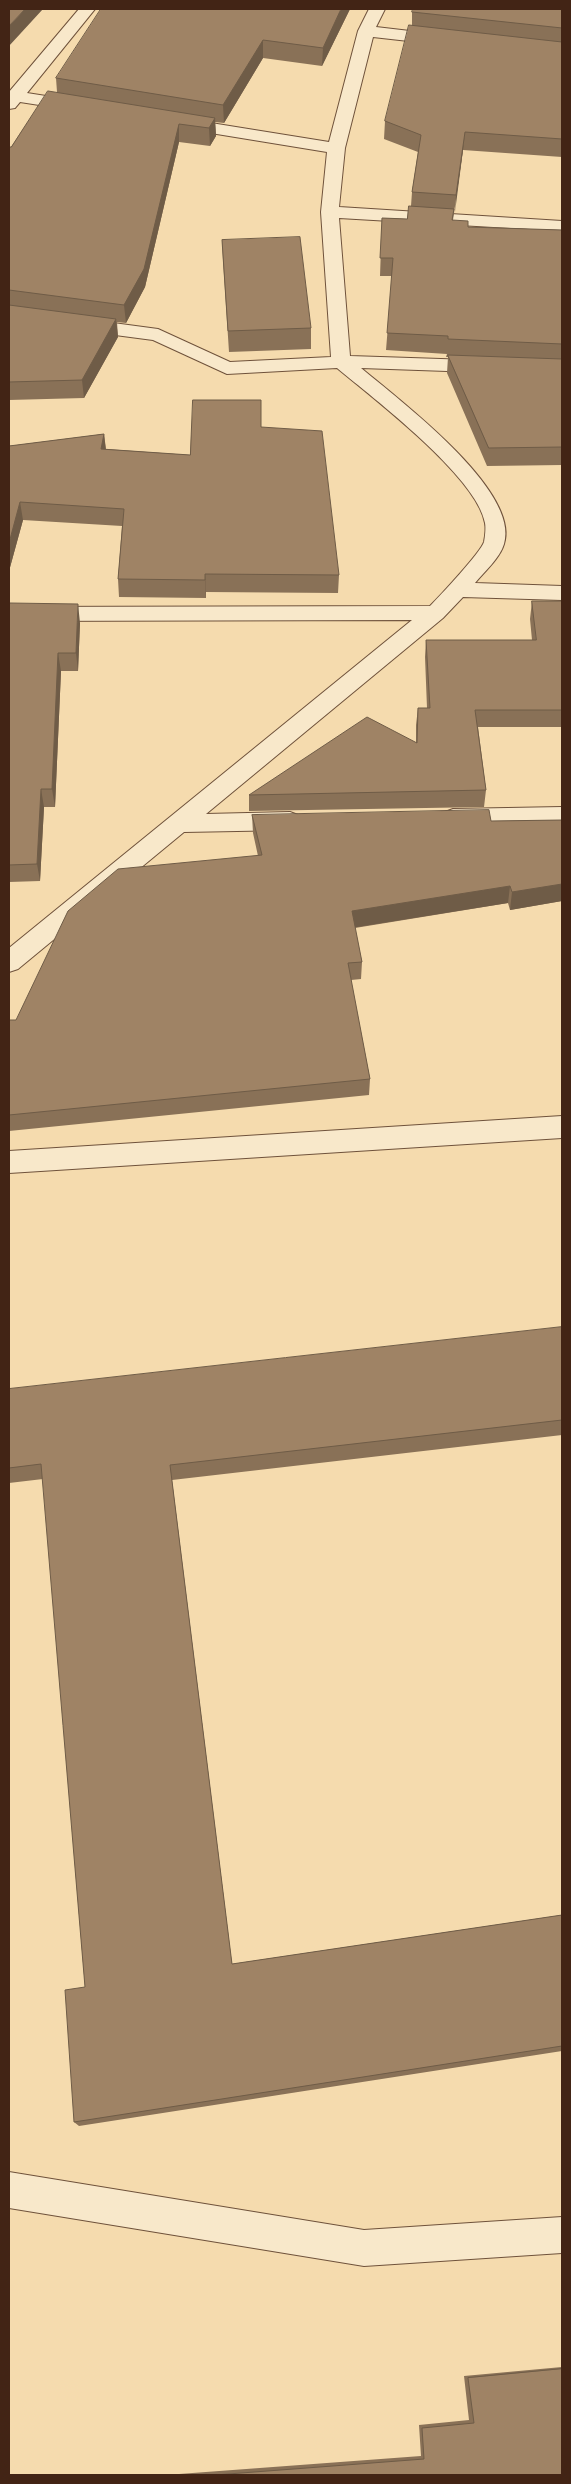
<!DOCTYPE html>
<html>
<head>
<meta charset="utf-8">
<style>
  body { margin:0 }
  #map { position:relative; width:571px; height:2484px; overflow:hidden; background:#f5dbae; font-family:"IM FELL French Canon",serif }
  canvas { display:block }
  .frame { position:absolute; inset:0; border:10px solid #422415; pointer-events:none }
</style>
</head>
<body>
<div id="map">
<canvas width="571" height="2484"></canvas>
<div class="frame"></div>
</div>
<script>
const context = document.querySelector('canvas').getContext('2d');
context.lineJoin = 'round';
function trace(path, color, width, dash) {
  context.strokeStyle = color;
  context.lineWidth = width;
  context.lineCap = dash ? 'butt' : 'round';
  context.setLineDash(dash || []);
  context.stroke(path);
}
function fillPath(path, color) {
  context.fillStyle = color;
  context.fill(path, 'evenodd');
}
const minor = new Path2D(`
  M79 9H95L27 93 84 102 86 106 84 110 78 111 20 102 15 108 9 109V92Z
  M369 9H385L376 27 444 35 450 37 452 40 450 43 444 45 373 37 345 148 339 207 562 221V231L339 218 350 356 562 363V375L361 368C398 399 521 491 504 544 500 558 484 572 475 583L562 586V600L463 597 443 618 206 814 290 812 298 815 302 821 298 827 290 830 184 832 18 969 9 972V948L412 620 9 621V607L430 606C439 597 481 552 484 542 485 537 486 528 485 523 477 477 373 398 337 368L227 374 153 340 9 321V309L158 329 230 362 331 357 321 212 327 152 180 128 174 127 171 123 174 119 180 118 329 142 358 31Z
  M562 807V825L453 827 445 824 441 818 445 812 453 809Z
  M562 1116V1138L9 1173V1151Z`);
const tertiary = new Path2D(`
  M9 2172 364 2230 562 2217V2253L364 2266 9 2208Z`);
const wall = new Path2D(`
  M350 9 322 66 263 58 224 123 215 122 216 136 210 146 179 142 145 287 126 323 117 322 118 337 84 398 9 400V147H11L57 92 56 78Z
  M562 9V157L463 150 453 220 468 227 562 230V465L487 466 447 373 448 357H446L447 354 386 350 392 276H380L382 218 407 219 411 206 412 192 418 152 384 139 385 121 412 26V12Z
  M222 240 311 328V349L229 352 223 260Z
  M261 427 339 575 338 593 206 592V598L119 597 118 579 122 526 23 520 9 571V446L104 434 106 449 190 455Z
  M532 601H562V727H478L486 790 484 807 249 811V795L416 743V725L418 708H427L425 657 426 640H532L530 619Z
  M9 603 80 623 78 671H61L55 807H44L40 881 9 882Z
  M252 815 491 821 562 820V901L510 910 508 903 355 928 362 962 361 979 351 980 370 1079 369 1095 9 1131V1020H16L258 856 253 833Z
  M562 1327V1435L172 1480 232 1964 562 1915V2051L79 2126 74 2122 85 1987 43 1479 9 1483V1389Z
  M562 2367V2475H178L179 2474 421 2456 419 2425 469 2420 464 2376Z`);
const shadedWall = new Path2D(`
  M25 9H43L9 46V26Z
  M341 9H350L322 66 323 48Z
  M263 40V58L224 123 223 105Z
  M215 118 216 136 210 146 209 128Z
  M179 124V142L145 287 126 323 124 305Z
  M465 132 463 150 455 212 456 195Z
  M116 319 118 337 84 398 82 380Z
  M104 434 106 452 101 449Z
  M20 502 23 520 9 571V543Z
  M205 574 206 592V598L205 580Z
  M78 604 80 623 78 671 76 653Z
  M58 653 61 671 55 807 52 789Z
  M41 789 44 807 40 881 37 864Z
  M562 884V901L510 910 512 892Z
  M510 886 508 903 351 928 352 911Z`);
const building = new Path2D(`
  M9 9H25L9 26Z
  M101 9H341L323 48 263 40 223 105 56 78Z
  M413 9H562V28L412 12Z
  M409 25 562 42V139L465 132 456 195 412 192 421 135 385 121Z
  M48 91 215 118 209 128 179 124 144 269 124 305 9 290V147H11Z
  M409 206 454 209 452 220 468 221V227L562 230V344L448 339V336L387 333 393 258H380L382 218 407 219Z
  M300 237 311 328 228 331 222 240Z
  M9 305 116 319 82 380 9 382Z
  M448 355 562 359V447L489 448Z
  M193 400H261V427L322 431 339 575 205 574V580L118 579 124 509 20 502 9 543V446L104 434 101 449 190 455Z
  M532 601H562V710H475L486 790 249 795 367 717 417 743 418 708H430L426 640H536Z
  M9 603 78 604 76 653H58L52 789H41L37 864 9 865Z
  M489 810 491 821 562 820V884L512 892 510 886 352 911 362 962 348 963 370 1079 9 1115V1020H16L68 911 118 869 262 855 252 815Z
  M562 1327V1420L170 1465 232 1964 562 1915V2046L74 2122 65 1990 85 1987 41 1464 9 1468V1389Z
  M562 2369V2475H215L424 2459 422 2428 474 2423 468 2378Z`);
trace(minor, '#6f523b', 2);
trace(tertiary, '#6f523b', 2);
fillPath(minor, '#f8e8ca');
fillPath(tertiary, '#f8e8ca');
fillPath(wall, '#897157');
fillPath(shadedWall, '#6f5c47');
fillPath(building, '#9f8365');
trace(building, '#6f5c47', 1);
</script>
</body>
</html>
